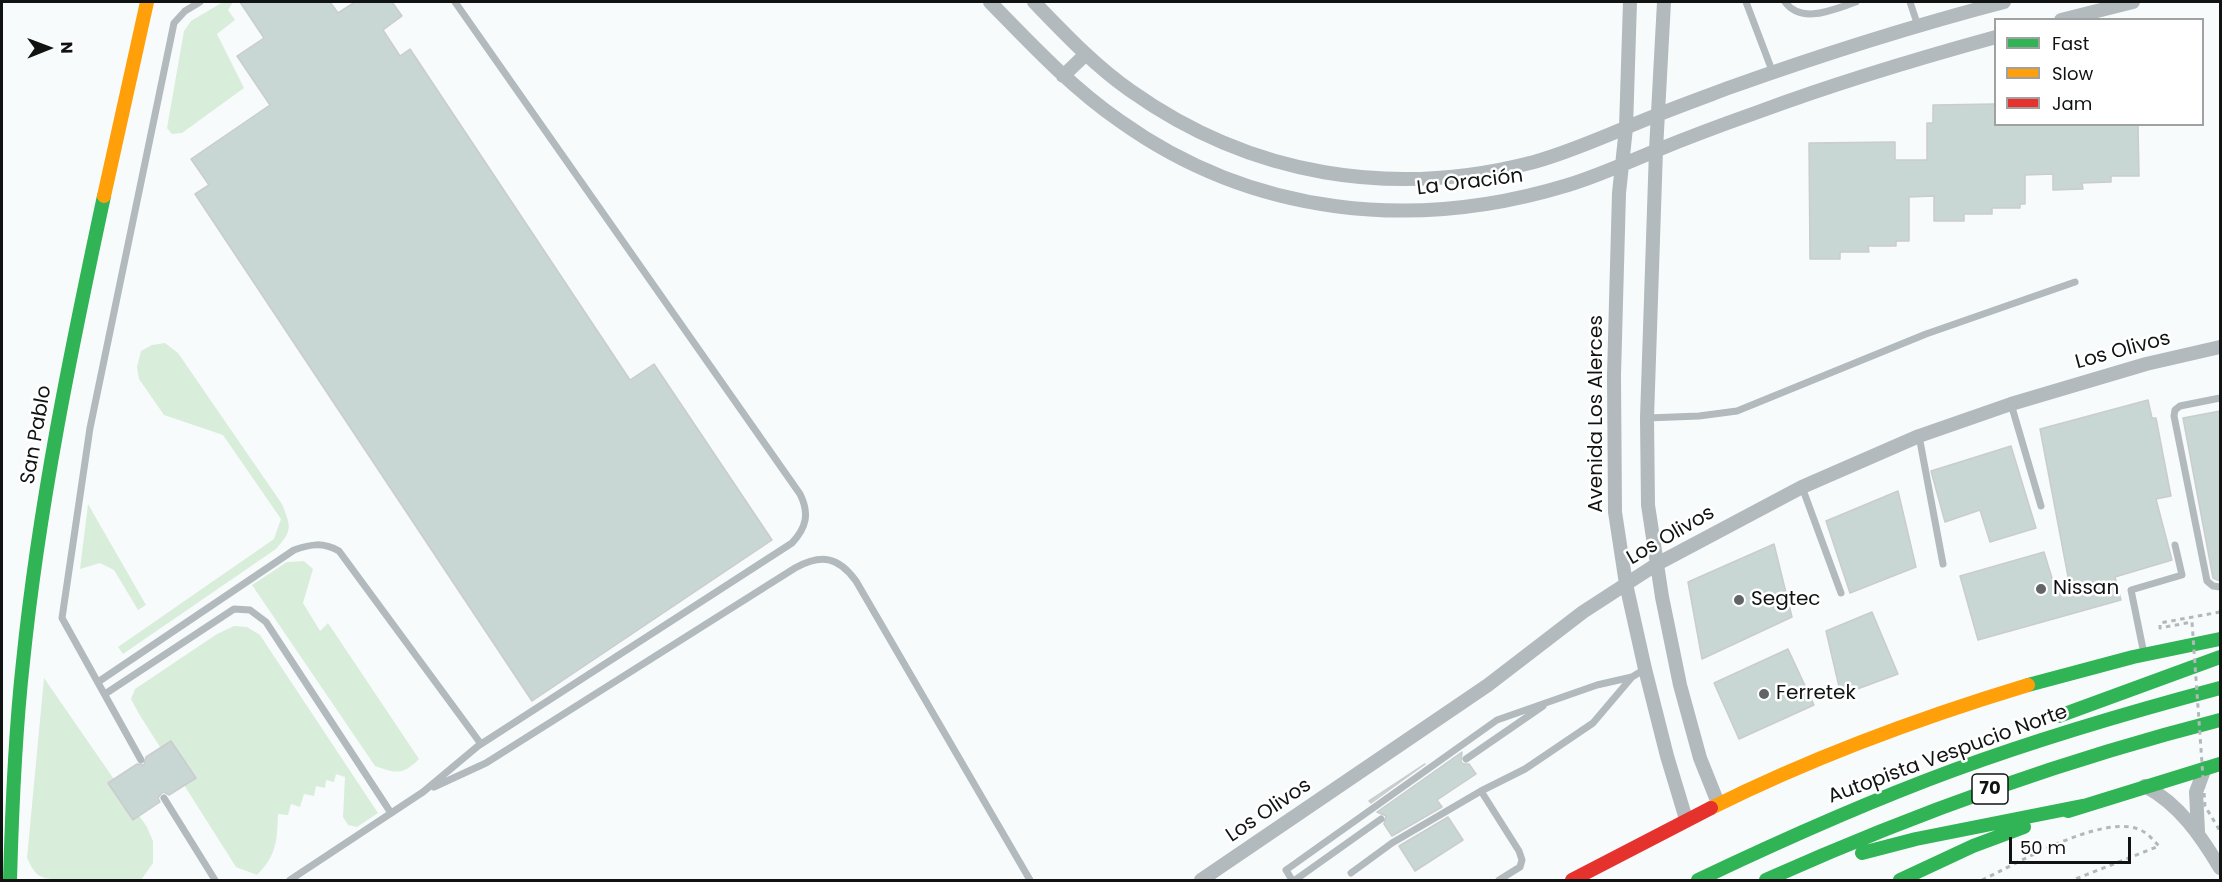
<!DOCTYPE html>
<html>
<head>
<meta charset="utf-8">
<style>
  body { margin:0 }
  #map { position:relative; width:2222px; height:882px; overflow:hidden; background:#f8fbfc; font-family:Poppins,sans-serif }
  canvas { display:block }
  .frame { position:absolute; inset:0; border:3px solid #111313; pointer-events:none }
  .legend { position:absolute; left:1994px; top:18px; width:210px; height:108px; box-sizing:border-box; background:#fff; border:2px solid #a0a1a1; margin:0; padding:8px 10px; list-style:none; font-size:18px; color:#111313 }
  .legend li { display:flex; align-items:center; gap:12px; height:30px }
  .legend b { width:30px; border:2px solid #a0a1a1 }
  .north { position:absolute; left:18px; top:18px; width:60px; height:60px; -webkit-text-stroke:4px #fff; paint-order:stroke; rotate:89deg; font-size:16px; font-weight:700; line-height:24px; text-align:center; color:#111313 }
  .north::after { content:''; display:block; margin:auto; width:21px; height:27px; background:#111313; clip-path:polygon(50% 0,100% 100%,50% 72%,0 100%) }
  .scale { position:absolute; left:2009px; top:837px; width:122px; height:27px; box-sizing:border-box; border:3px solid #111313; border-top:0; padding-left:8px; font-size:18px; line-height:21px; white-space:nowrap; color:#111313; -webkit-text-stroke:4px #fff; paint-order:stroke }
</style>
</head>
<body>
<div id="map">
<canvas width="2222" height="882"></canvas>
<div class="frame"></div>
<ul class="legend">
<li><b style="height:8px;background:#30b455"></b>Fast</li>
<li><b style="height:8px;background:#ff9f0a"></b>Slow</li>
<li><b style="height:8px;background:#e5322d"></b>Jam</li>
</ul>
<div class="north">N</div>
<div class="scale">50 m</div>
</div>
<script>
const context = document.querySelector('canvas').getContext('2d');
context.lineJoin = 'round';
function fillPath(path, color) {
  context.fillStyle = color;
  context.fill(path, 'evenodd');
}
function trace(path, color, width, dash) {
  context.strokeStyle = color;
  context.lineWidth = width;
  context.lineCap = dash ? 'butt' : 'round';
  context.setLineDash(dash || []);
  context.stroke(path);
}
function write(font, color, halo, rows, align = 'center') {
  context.font = font + ' Poppins,sans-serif';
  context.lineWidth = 5;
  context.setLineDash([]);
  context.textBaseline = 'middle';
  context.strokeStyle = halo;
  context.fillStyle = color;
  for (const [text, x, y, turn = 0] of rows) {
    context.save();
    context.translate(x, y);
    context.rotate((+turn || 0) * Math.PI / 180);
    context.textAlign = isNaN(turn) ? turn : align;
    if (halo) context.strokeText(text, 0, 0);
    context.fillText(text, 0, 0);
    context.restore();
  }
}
const green = new Path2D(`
  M223 2H233L228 10 235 20 217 34 244 88 182 133 172 134 167 128 184 31 191 21Z
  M165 343 178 353 282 504C291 527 293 530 276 549L123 654 118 647 274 539 281 519 223 435 164 415 139 379 137 367 141 351 152 345Z
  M88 504 146 605 138 610 114 570 100 563 80 569Z
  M304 561 313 569 303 603 320 631 328 623 419 759C402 776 396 773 375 766L252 585 287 562Z
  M234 626 247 627 260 635 378 813 357 827 348 825 343 817 345 777 336 774 334 782 326 780 325 788 316 786 314 796 304 794 300 807 291 804 288 815 278 814C277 840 277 855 257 875L236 867 139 714 131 699 135 689 217 634Z
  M44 678 147 827 153 841V863L141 880H59C39 878 36 877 27 858Z`);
const building = new Path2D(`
  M240 2H330L338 13 355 2H392L402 16 383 30 400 56 410 49 630 380 654 364 772 540 532 701 195 194 209 185 191 159 270 105 237 56 264 38Z
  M1995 104V124H2138L2139 176H2111V182L2082 183 2083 189 2053 190V174L2025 175V204H2020V208H1992V214H1964V221H1934V196L1909 197V241H1896V246H1868L1869 252H1840V259H1810L1809 143 1895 142V160H1927V123H1933V105Z
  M2148 400 2152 418H2156L2171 496 2156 499 2172 560 2115 577 2121 600 1978 640 1960 576 2044 552 2056 591 2070 587 2040 429Z
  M2220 411V581L2213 578 2183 418Z
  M2011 446 2036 528 1990 542 1980 510 1945 522 1931 471Z
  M1898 491 1916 567 1850 593 1826 521Z
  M1774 544 1792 617 1702 659 1688 582Z
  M1872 612 1898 674 1841 695 1826 631Z
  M1788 649 1814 705 1739 739 1714 683Z
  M171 741 196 778 169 795 164 792 161 794 158 798 160 802 133 820 108 783 137 764 144 765 146 757Z
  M1462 752 1461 762 1464 764H1469L1476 774 1437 800 1442 807 1392 836 1384 824 1386 816 1377 812Z
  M1425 764 1371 803 1369 801Z
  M1448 817 1463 840 1415 871 1399 846Z`);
const path = new Path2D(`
  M1982 880C2018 863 2100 815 2138 829 2147 832 2153 840 2159 846L2073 880`);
const lane = new Path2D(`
  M1746 2 1773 73
  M1785 2C1802 25 1834 9 1856 2
  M1910 2 1918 26
  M2220 398 2180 406 2175 410 2174 416 2207 581 2213 586 2220 587
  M2011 404 2041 506
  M1647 418 1699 416 1737 411 1926 334 2075 282
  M1919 436 1943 564
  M1802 487 1841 593
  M2144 654 2131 590 2182 575 2175 545
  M98 682 294 550C311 544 323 542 339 551L481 744
  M105 694 234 609 250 610 266 622 391 813
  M1466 759 1543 706
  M141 760 62 618 90 428 174 23 185 11 200 2
  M434 787 486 763 795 568C821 554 838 556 856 581L1030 880
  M1481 791 1519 851 1522 860 1520 867 1499 880
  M164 798 215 880
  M1351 873 1392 843 1481 791 1525 769 1593 723 1632 677
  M290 880 423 792 478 746 792 543C806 528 810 514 800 494L455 2
  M1292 880 1286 870 1497 720 1597 685 1632 677 1645 669
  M1295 880 1381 819`);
const street = new Path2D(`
  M990 2C1031 44 1071 87 1120 121 1253 216 1414 232 1568 185 1598 176 1626 163 1655 151 1689 137 1724 124 1758 112 1836 83 1916 59 1996 37
  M1034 2C1064 33 1095 66 1131 91 1251 176 1392 199 1534 162 1577 150 1616 131 1657 115 1682 105 1707 96 1731 87 1821 55 1912 26 2004 2
  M1630 2 1626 128 1619 193 1614 375 1615 512 1626 584 1645 669 1667 756 1686 819
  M1664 2 1656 150 1647 418 1648 505 1662 597 1680 685 1700 758 1718 803
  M2061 20 2133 2
  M1063 76 1086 54
  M2145 786C2179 804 2201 836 2220 868
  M2198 831 2196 792 2205 768
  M1201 880 1488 685 1583 612 1657 564 1802 487 1919 436 2011 404 2146 364 2220 347`);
const fast = new Path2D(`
  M2028 685 2133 657 2220 639
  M2059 716 2220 657
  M2068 811 2220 764
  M1862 853 1916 839 2082 806
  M10 880C12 807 15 734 23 662 39 505 71 350 104 196
  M1698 880C1782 840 1867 802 1954 770 2041 738 2130 712 2220 688
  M1766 880C1913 814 2063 760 2220 720
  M1900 880 1973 846 2024 827`);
const slow = new Path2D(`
  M104 196 147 2
  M1711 808C1813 757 1919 718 2028 685`);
const jam = new Path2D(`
  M1572 880 1711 808`);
const pathBridge = new Path2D(`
  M2220 612 2160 623V628L2192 622 2205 806 2220 831`);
const markers = [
  [2041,589,6,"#626465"],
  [1739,600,6,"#626465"],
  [1764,694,6,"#626465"]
];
const shields = [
  [1990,789,36]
];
const shieldNames = [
  ["70",1990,789]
];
const streetNames = [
  ["La Oración",1470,183,-7],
  ["Los Olivos",2123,351,-15],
  ["Avenida Los Alerces",1597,414,-90],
  ["San Pablo",37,435,-80],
  ["Los Olivos",1671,536,-30],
  ["Autopista Vespucio Norte",1948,755,-20],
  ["Los Olivos",1269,811,-34]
];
const poiNames = [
  ["Nissan",2053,589],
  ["Segtec",1751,600],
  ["Ferretek",1776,694]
];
fillPath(green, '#d9eddb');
fillPath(building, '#c8d7d3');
trace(building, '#cacccd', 1.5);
trace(path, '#b3b9bb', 3, [4.5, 4.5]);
trace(lane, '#b2babd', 7);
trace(street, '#b2babd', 14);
trace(fast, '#30b455', 14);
trace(slow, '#ff9f0a', 14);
trace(jam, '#e5322d', 14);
trace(pathBridge, '#b3b9bb', 3, [4.5, 4.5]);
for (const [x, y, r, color] of markers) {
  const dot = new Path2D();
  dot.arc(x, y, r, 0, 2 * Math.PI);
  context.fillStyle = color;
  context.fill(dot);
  trace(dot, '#fff', 2);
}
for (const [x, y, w] of shields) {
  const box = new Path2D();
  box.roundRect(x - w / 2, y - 15, w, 30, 4.5);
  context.fillStyle = '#fff';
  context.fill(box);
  trace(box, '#111313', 1.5);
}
write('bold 18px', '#111313', null, shieldNames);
write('20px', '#111313', '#fff', streetNames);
write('20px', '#111313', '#fff', poiNames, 'left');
</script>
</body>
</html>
